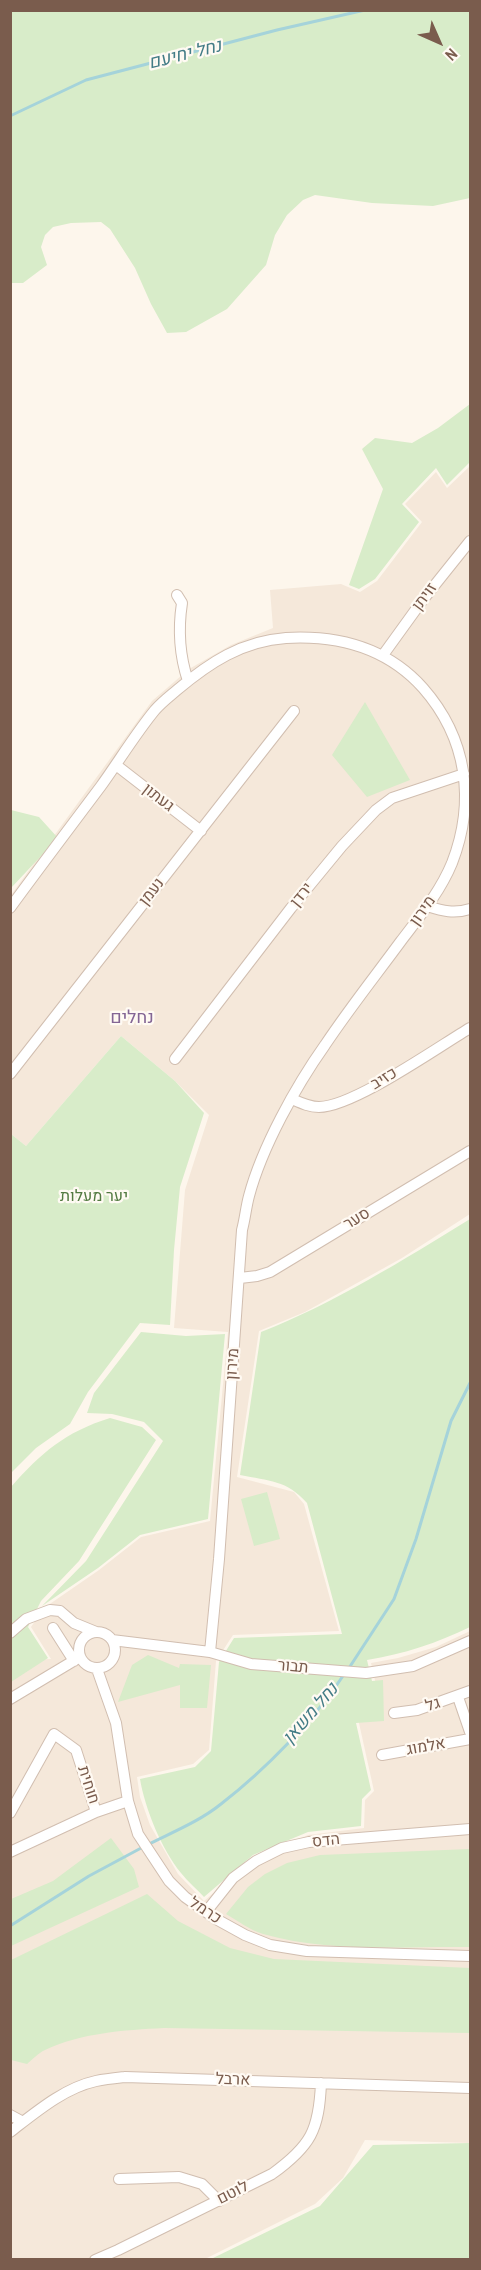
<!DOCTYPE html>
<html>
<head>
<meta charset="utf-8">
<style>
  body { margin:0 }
  #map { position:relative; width:481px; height:2270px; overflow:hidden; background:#fdf6ec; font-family:"Archivo Narrow",sans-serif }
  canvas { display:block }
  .frame { position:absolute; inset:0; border:12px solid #7a5c4d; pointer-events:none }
  .north { position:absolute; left:409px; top:12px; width:60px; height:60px; -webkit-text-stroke:4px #fffaf3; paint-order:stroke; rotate:135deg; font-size:16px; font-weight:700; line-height:24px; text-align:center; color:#7a5c4d }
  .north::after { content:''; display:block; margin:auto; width:21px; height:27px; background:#7a5c4d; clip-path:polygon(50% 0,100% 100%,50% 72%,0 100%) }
</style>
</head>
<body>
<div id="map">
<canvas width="481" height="2270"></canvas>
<div class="frame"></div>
<div class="north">N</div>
</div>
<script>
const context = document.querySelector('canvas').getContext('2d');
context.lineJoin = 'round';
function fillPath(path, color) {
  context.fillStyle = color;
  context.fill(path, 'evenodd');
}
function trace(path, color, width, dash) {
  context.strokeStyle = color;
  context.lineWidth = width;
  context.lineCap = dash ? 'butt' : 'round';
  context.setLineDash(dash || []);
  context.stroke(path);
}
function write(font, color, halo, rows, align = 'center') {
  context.font = font + ' "Archivo Narrow",Heebo,sans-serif';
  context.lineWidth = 4.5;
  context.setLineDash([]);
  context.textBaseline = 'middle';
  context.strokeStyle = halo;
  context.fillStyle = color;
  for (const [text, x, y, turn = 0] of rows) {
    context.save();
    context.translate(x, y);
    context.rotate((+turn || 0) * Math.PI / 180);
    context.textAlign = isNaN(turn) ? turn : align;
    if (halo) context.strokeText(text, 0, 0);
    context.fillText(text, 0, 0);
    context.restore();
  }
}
const residential = new Path2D(`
  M470 466V1214L402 1258 305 1312 259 1331 237 1477 294 1492 304 1504 339 1631 233 1635 216 1661 209 1750 193 1764 137 1777 140 1797 150 1825 178 1874 204 1901 254 1858 308 1835 364 1828 365 1800 374 1791 357 1714 382 1711 371 1663 398 1658 436 1647 470 1631V2143L365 2140 343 2178 315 2204 205 2259H11L10 1661 51 1659 31 1627 44 1608 99 1570 141 1537 210 1521 228 1332 174 1328 185 1190 209 1115 175 1081 121 1036 26 1146 11 1134V895L152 701 189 669 231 645 273 628 270 590 341 584 360 592 377 581 422 522 405 504 436 472 447 488Z`);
const green = new Path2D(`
  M10 11H470V198L433 206 372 203 315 195 303 200 287 215 275 235 266 265 227 309 186 332 167 333 151 304 135 268 110 229 101 222 71 223 53 227 45 235 41 247 47 265 23 283H11Z
  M470 404V462L447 485 436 468 402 504 419 522 375 579 359 589 349 585 383 489 362 449 375 438 412 443 438 428Z
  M365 702 410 780 367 797 332 755Z
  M11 810 39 817 58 838 11 888Z
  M121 1036 175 1081 204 1113 180 1187 174 1250 170 1325 140 1323 88 1392 70 1424 36 1448 11 1473V1134L26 1146Z
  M470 1219V1627C437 1643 404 1654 367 1660L372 1681 383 1680 384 1721 356 1723 371 1790 362 1799 361 1826 308 1832 253 1855 204 1897C197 1889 188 1882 181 1873 162 1850 145 1809 140 1779L195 1767 211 1751 219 1662 234 1638 342 1634 307 1503C287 1480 269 1481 240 1475L261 1332C335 1303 403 1260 470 1219Z
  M141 1332 186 1336 225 1334 208 1519 140 1535 98 1568 42 1606 86 1561 163 1441 144 1422 112 1414 87 1413 94 1393Z
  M110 1418 142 1427 156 1440 79 1561 41 1601 28 1627 48 1658 11 1682V1487C41 1453 65 1432 110 1418Z
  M267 1492 280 1539 254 1546 241 1499Z
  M148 1655 179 1668 180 1664 211 1665 207 1708H180V1685L118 1702 132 1665Z
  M111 1838 134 1869 139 1887 11 1946V1899L53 1881Z
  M470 1849V1947C402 1946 329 1953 263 1934 250 1930 238 1921 226 1914L248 1887 265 1874 287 1863 320 1855Z
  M147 1894 178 1921 230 1948 274 1959 470 1968V2033L164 2028C124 2030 81 2033 45 2050 38 2053 32 2060 27 2064L11 2060V1960Z
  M470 2143V2259H211L320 2206 373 2145Z`);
const stream = new Path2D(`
  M10 116 86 80 277 30 365 10
  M349 1668 394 1599 416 1539 451 1421 470 1383
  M149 1844C173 1832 200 1821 221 1804 265 1770 315 1719 345 1673
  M10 1926 89 1876 143 1847`);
const minor = new Path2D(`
  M177 595 182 603C178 629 180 657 188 681
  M383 655 422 601 470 541
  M116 765 201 831
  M427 906C443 911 454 914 470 909
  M10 908C40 867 71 826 101 786 119 761 136 733 155 710 162 702 170 696 177 690 209 663 242 641 286 638 339 635 387 648 423 688 467 738 476 801 452 863 440 892 420 916 401 941 376 975 349 1009 325 1045 296 1086 262 1147 249 1196 246 1207 245 1219 242 1230L219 1559 210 1652
  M175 1059 291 908 342 846 376 810 392 798 464 774
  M10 1074 294 711
  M292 1099C301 1103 309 1107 319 1107 353 1107 438 1047 470 1028
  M240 1278 257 1276 270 1272 470 1151
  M53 1628 74 1661
  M79 1650a18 18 0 1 1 36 0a18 18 0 1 1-36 0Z
  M10 1633 26 1619 50 1610 60 1611 74 1623 96 1632
  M112 1640 210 1652 251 1664 366 1673 413 1666 470 1641
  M97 1669 116 1723 128 1801 138 1834 169 1881 185 1897 216 1919 245 1935 270 1945 307 1951 470 1956
  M458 1697 470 1732
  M10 1699 80 1657
  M394 1713 417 1710 470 1691
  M382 1755 470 1739
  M10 1813 54 1734 76 1750 96 1812
  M10 1852 96 1812 128 1801
  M206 1912 233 1878 256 1861 282 1848 309 1842 470 1829
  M10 2115 23 2122
  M10 2132C36 2112 64 2088 96 2081 106 2079 116 2078 125 2077L470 2088
  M119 2179 179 2177 202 2184 219 2201
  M95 2260 118 2250 272 2174C311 2146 319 2130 321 2083`);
const streetNames = [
  ["זויתן",425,597,-53],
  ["געתון",158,798,38],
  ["נעמן",152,892,-52],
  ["ירדן",302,895,-51],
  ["מירון",423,911,-55],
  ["כזיב",384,1079,-31],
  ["סער",357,1219,-31],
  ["מירון",233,1364,-86],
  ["תבור",293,1667,5],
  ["גל",433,1705,-17],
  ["אלמוג",426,1747,-10],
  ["חוחית",88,1785,72],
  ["הדס",326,1841,-6],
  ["כרמל",205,1911,33],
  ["ארבל",233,2080,2],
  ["לוטם",233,2193,-27]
];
const parkNames = [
  ["יער מעלות",94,1197]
];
const waterNames = [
  ["נחל יחיעם",185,55,-14],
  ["נחל משאן",311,1714,-49]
];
const neighbourhoodNames = [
  ["נחלים",132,1018]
];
fillPath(residential, '#f5e8da');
fillPath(green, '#d8ecc9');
trace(stream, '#a5d3da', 3);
trace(minor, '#d1beb0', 12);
trace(minor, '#fff', 10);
write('16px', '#7a5c4d', '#fffaf3', streetNames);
write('16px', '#537a41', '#fffaf3', parkNames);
write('italic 18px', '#437c86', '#fffaf3', waterNames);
write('18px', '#846695', '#fffaf3', neighbourhoodNames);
</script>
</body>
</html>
